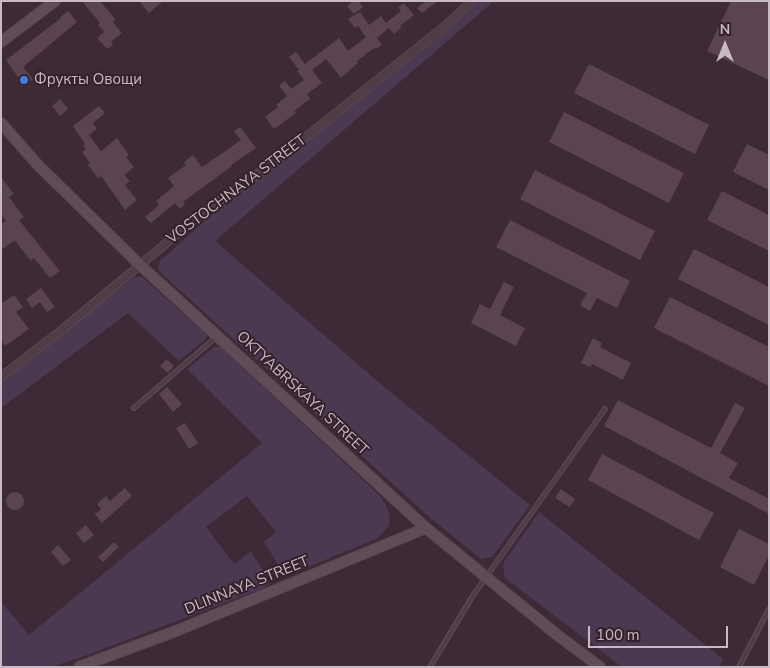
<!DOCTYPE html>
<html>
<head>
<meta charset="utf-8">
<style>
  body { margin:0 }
  #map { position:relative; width:770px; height:668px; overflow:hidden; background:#3e2936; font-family:"Nunito Sans",sans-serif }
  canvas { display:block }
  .frame { position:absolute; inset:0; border:2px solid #c9b9c2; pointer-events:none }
  .north { position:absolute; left:700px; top:20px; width:50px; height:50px; -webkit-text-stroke:4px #34212c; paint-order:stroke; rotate:0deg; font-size:14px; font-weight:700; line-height:20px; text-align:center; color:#c9b9c2 }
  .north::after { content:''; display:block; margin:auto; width:18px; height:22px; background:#c9b9c2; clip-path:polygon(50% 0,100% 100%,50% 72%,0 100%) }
  .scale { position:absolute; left:588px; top:626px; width:140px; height:22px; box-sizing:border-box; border:2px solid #c9b9c2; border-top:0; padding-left:6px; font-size:15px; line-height:18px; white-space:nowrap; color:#c9b9c2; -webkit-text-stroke:4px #34212c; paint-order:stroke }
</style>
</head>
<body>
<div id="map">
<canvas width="770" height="668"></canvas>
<div class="frame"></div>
<div class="north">N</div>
<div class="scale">100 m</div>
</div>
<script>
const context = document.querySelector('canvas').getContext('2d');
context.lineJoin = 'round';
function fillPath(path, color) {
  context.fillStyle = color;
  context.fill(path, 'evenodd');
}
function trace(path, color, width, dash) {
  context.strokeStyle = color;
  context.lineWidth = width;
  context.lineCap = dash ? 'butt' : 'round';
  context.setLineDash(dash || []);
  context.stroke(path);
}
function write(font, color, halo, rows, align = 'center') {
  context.font = font + ' "Nunito Sans",sans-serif';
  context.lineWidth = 4;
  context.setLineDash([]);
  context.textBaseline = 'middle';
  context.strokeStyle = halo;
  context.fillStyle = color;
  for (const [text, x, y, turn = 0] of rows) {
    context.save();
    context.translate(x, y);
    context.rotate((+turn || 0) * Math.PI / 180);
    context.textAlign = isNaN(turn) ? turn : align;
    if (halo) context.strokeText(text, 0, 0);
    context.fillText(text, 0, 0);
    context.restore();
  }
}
const green = new Path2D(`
  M478 1H494L215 241 383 386 530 505 492 557 481 559 428 516 160 272 158 267 160 261 210 216 378 85 446 31Z
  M134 277H142L207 335 206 339 179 361 128 313 1 408V381Z
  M214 347H220L377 493C386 504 391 511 389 526L378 538 296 572H286L281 569 264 542 276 532 247 496 206 527 234 564 251 551 267 577 269 583 264 588 82 657 51 667H1V602L29 635 262 443 187 369Z
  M539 512 723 659 719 667H622L505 578 503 567 504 562Z`);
const building = new Path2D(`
  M82 1H100L116 20 113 22 122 33 111 42 113 45 107 49 97 38 104 32 98 25 100 23Z
  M139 1H163L149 13Z
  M354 1H358L363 7 354 14 347 6Z
  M426 1H438L422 13 417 8Z
  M731 1H769V80L707 51Z
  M404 3 414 15 400 26 401 28 394 34 389 28 377 38 382 45 376 49 374 48 357 61 358 63 341 78 326 59 312 70 322 83 307 94 310 99 294 111 296 113 274 129 265 117 278 107 276 105 287 96 279 86 285 81 291 89 304 80 297 71 299 70 289 57 296 52 305 64 339 38 348 51 366 37 358 26 355 28 348 19 360 12 369 25 381 16 386 23 401 11 398 7Z
  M68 11 77 22 23 67 33 79 22 87 17 80 19 79 6 60 61 18 60 17Z
  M589 64 709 125 695 154 574 93Z
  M60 99 68 109 60 116 52 106Z
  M99 106 105 113 93 123 97 129 89 135 101 151 117 138 129 155 126 157 134 167 124 175 130 181 125 185 137 200 125 210 101 176 98 178 88 165 90 163 82 152 86 149 83 145 85 144 73 126Z
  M564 112 684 173 669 203 549 142Z
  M240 127 256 148 231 165 232 166 183 202 185 204 180 209 175 203 151 223 145 217 159 205 156 201 174 186 168 178 186 165 184 162 193 155 202 167 224 152 241 140 234 131Z
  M747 144 769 155V190L733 172Z
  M535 170 655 231 640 260 520 199Z
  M1 177 14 194 9 197 24 217 19 220 60 271 50 278 34 258 31 261 16 242 14 241 1 250V224L6 221 1 215Z
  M722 191 769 215V251L707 220Z
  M510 220 630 281 617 308 597 298 590 311 580 305 587 293 496 247Z
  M694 249 769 287V325L678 279Z
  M504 282 514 287 500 315 525 328 516 346 471 323 480 304 490 309Z
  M41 288 55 307 47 312 40 302 32 308 26 299Z
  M14 295 23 307 16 312 29 329 5 346 1 340V304Z
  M670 297 769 347V386L654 328Z
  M593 338 602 343 600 347 631 363 623 380 592 364 590 367 581 363Z
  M167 359 174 366 168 373 160 366Z
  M167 387 182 404 173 412 159 394Z
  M618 400 711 448 735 403 745 408 720 453 738 463 729 478 769 499V514L604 426Z
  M185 423 198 443 189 449 176 428Z
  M602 454 714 513 699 540 588 480Z
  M125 488 132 496 102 523 94 513H97L101 509 97 504 106 496 110 501Z
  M561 489 575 499 570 507 555 498Z
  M6 501a9 9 0 1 1 18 0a9 9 0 1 1-18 0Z
  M86 525 94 535 84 543 76 533Z
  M739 529 769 544V555L754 585 720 567Z
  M114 542 119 547 103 562 98 557Z
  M58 545 71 560 63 566 51 552Z`);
const lane = new Path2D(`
  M134 408 216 337
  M430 667 472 597 605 409
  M739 667 769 609`);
const street = new Path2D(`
  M1 377 64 328 204 212 277 160 445 26 472 1`);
const secondary = new Path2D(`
  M1 42 55 1
  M1 123 37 164 140 265 426 528 556 634 600 667
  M79 667 176 631 426 528`);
const markers = [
  [24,80,5,"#3f7fe0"]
];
const poiNames = [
  ["Фрукты Овощи",34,80]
];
const streetNames = [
  ["VOSTOCHNAYA STREET",237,190,-37],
  ["OKTYABRSKAYA STREET",302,394,43],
  ["DLINNAYA STREET",247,586,-22]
];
fillPath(green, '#4a3951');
fillPath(building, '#5c4351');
trace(lane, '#695762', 5.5);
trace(street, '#695762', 9);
trace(secondary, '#584650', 12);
trace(lane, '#4f3c47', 4);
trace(street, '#4f3c47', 8);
trace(secondary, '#614b57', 10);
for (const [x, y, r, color] of markers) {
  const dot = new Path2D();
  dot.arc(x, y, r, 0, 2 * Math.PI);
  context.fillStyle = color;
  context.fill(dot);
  trace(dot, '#34212c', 2);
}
write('15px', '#c9b9c2', '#34212c', poiNames, 'left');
write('15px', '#c9b9c2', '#34212c', streetNames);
</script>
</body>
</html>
